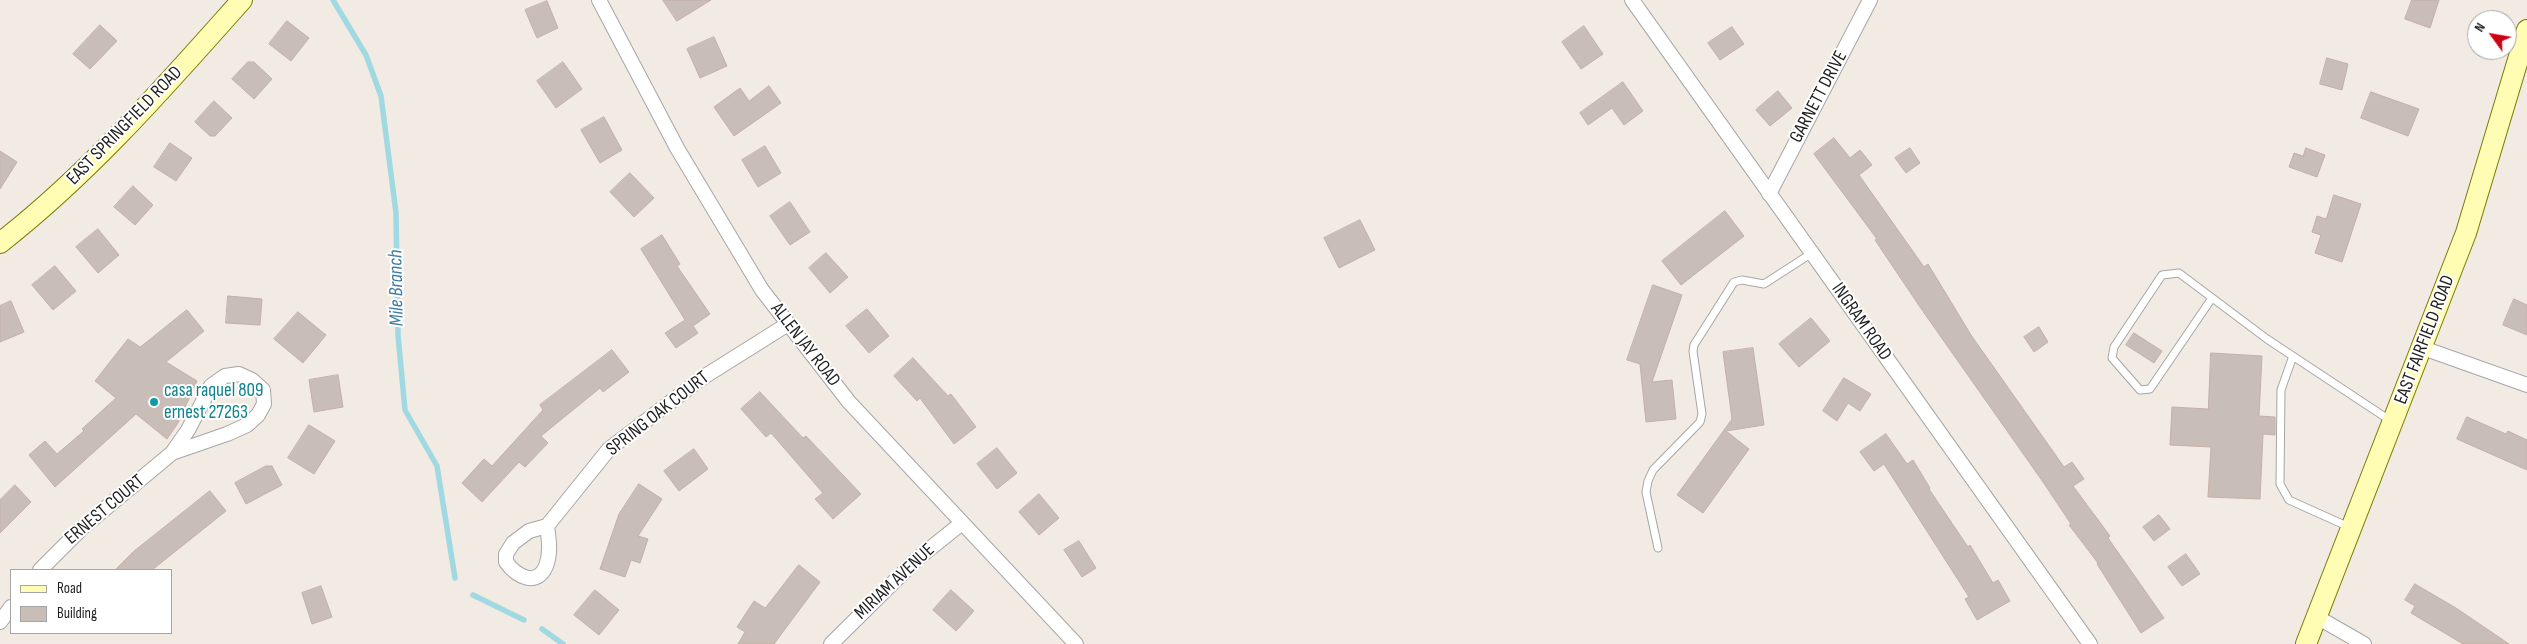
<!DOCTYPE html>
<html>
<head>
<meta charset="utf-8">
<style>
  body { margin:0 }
  #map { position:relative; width:2527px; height:644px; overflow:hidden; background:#f1ebe4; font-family:"Sofia Sans Condensed",sans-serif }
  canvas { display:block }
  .legend { position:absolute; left:10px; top:569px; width:162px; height:65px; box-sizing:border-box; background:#fff; border:1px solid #a5a5a5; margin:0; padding:6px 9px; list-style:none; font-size:15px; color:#1f1f1f }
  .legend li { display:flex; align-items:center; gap:10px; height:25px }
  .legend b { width:25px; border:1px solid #a5a5a5 }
  .north { position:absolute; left:2467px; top:10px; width:50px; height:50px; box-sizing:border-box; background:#fff; border:1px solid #a5a5a5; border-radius:50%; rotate:302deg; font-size:14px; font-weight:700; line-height:20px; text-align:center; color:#1f1f1f }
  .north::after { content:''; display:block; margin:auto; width:18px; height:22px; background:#ce0013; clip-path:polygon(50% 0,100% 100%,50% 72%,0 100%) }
</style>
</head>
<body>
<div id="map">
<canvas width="2527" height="644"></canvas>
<ul class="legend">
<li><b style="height:6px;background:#fffcb4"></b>Road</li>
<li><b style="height:14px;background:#c9bdb7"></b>Building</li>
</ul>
<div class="north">N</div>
</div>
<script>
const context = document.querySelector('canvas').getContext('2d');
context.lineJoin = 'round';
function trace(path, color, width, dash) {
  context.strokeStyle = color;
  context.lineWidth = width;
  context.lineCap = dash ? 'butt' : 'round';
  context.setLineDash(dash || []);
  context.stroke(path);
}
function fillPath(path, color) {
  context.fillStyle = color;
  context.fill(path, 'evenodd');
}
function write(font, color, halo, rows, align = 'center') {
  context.font = font + ' "Sofia Sans Condensed",sans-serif';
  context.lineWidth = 4;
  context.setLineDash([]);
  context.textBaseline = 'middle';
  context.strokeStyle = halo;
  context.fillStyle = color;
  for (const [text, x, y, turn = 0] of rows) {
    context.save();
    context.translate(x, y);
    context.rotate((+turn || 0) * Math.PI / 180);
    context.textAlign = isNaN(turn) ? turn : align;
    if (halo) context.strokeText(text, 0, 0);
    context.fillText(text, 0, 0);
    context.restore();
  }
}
const stream = new Path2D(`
  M333 0 366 55 381 96 396 213 398 335 405 410 437 466 455 578
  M473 595 524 620
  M542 629 563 644`);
const building = new Path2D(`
  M663 0H711L677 21Z
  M2412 0H2439L2430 28 2405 19Z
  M547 1 558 28 537 38 525 10Z
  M287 21 309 38 291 61 269 44Z
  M100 25 117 41 90 69 73 54Z
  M1584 26 1603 54 1581 69 1562 42Z
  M1732 27 1744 44 1720 60 1708 43Z
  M714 37 727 66 700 78 687 49Z
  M2327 58 2348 64 2342 90 2320 84Z
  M248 62H254L272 79 254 99 232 79Z
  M563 62 582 89 556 108 537 81Z
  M1623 82 1643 111 1624 125 1612 108 1588 125 1580 113Z
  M769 86 781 103 734 136 714 107 740 88 749 101Z
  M1778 91 1792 108 1770 126 1756 110Z
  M2371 92 2419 109 2408 136 2361 118Z
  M214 101 232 118 215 136H210L195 122Z
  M604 117 622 150 600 163 581 130Z
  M1834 138 1850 158 1860 150 1872 165 1859 175 1924 267 1928 264 1971 335 2064 467 2072 462 2084 479 2073 486 2110 536 2108 538 2164 618 2141 633 2097 564 2098 563 2069 525 2071 524 2043 482 1922 310 1875 240 1877 239 1814 154Z
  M170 143 192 158 176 181 154 167Z
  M765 146 781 173 758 187 742 160Z
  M1910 148 1920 163 1906 173 1895 158Z
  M2306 148 2325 155 2317 177 2289 167 2294 153 2303 156Z
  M0 151 17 162 0 189Z
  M630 173 654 198 634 217 610 192Z
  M133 186 153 205 135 225 114 207Z
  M2334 195 2361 204 2342 262 2315 253 2321 235 2312 232 2317 216 2326 219Z
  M790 202 810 232 790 245 770 216Z
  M1725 211 1744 236 1681 285 1662 261Z
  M1360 220 1375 250 1339 268 1324 238Z
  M98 229 119 255 98 273 76 247Z
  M662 235 680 264 677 266 710 314 693 326 698 333 676 348 665 333 685 320 641 249Z
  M826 253 848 277 830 293 809 268Z
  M55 266 76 291 53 310 32 285Z
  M1653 285 1682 295 1652 382 1672 380 1676 419 1646 422 1640 364 1627 360Z
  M228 296 262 299 260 325 226 323Z
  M2514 299 2527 305V335L2503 325Z
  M11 301 24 332 0 342V306Z
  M867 309 889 336 869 353 846 326Z
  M187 310 204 331 166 362 197 381 178 423 167 439 136 414 55 487 29 455 45 441 57 454 84 431 82 429 116 398 95 381 128 339 140 347Z
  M298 312 326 335 303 363 274 339Z
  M1811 318 1830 341 1799 367 1779 344Z
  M2039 327 2048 342 2034 352 2024 337Z
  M2134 333 2162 351 2154 363 2126 345Z
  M1753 348 1764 425 1726 431 1749 449 1703 513 1677 495 1732 419 1723 352Z
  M612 350 629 372 603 392 600 388 541 436 548 443 525 467 519 462 482 502 462 483 484 459 492 466 543 410 540 405Z
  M2211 353 2262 356 2259 416 2275 417V435L2263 434 2260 499 2208 497 2211 447 2170 445 2172 407 2208 409Z
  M913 358 948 396 951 394 976 427 954 444 920 398 917 401 894 376Z
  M338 375 343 407 314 412 309 380Z
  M1844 378 1871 394 1860 411 1848 403 1837 421 1823 411Z
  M760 392 803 438 806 436 861 494 833 519 815 499 823 493 771 433 766 437 741 409Z
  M2467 417 2506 434 2508 431 2527 440V470L2457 439Z
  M309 425 335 441 314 474 288 458Z
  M1886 434 1907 464 1913 460 1930 488 1929 489 1968 547 1970 545 1993 583 1998 580 2010 601 1977 620 1965 599 1969 597 1884 464 1874 471 1860 452Z
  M997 448 1017 473 997 489 977 464Z
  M694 449 708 469 679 491 664 471Z
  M266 466H272L282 485 246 504 235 483Z
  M639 484 662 499 638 536 648 539 640 563 631 560 625 577 600 569 619 514Z
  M15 485 31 502 0 533V500Z
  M210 491 226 511 152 570H115L133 552Z
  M1039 494 1059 518 1039 535 1019 512Z
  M2159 515 2170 529 2154 541 2143 527Z
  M1079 541 1096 568 1082 577 1064 550Z
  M2186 554 2200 574 2182 586 2168 567Z
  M799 565 820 582 774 644H738L745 632 737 627 754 601 765 608Z
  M2415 584 2456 608 2509 644H2463L2411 613 2415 606 2405 600Z
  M321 586 332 617 312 624 302 593Z
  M595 590 619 610 599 635 574 615Z
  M951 590 974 611 956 631 933 610Z`);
const lane = new Path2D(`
  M2212 298 2150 389 2140 390 2112 358 2114 347 2162 275 2179 273 2267 339 2391 421
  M2293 356 2281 390 2280 484 2289 500 2349 527
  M1658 548 1646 492 1648 481 1653 470 1700 422 1702 414 1693 351 1694 345 1734 282 1742 280 1764 284 1812 253`);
const street = new Path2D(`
  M599 0 677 148 762 290 849 402 1076 644
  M1632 0 2090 644
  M1769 194 1870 0
  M2423 348 2527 385
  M547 526C549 540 551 553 546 566 537 588 516 576 506 562V554L513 543 529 531 547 526 609 449 702 378 788 324
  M40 570 83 527 172 453 188 430 211 386 225 376 239 374 252 380 263 390 264 404 258 415 247 425 227 434 172 453
  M2317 617 2364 644
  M0 622 11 607
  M831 644 917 559 962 523`);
const secondary = new Path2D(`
  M0 243C91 172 166 85 242 0
  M2306 644 2466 233 2527 30`);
const markers = [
  [154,402,5,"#0f9aa8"]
];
const streetNames = [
  ["GARNETT DRIVE",1819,97,-62],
  ["EAST SPRINGFIELD ROAD",125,126,-46],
  ["INGRAM ROAD",1861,322,55],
  ["EAST FAIRFIELD ROAD",2425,340,-69],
  ["ALLEN JAY ROAD",805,345,52],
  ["SPRING OAK COURT",658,414,-38],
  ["ERNEST COURT",105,510,-40],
  ["MIRIAM AVENUE",895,582,-43]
];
const cultureNames = [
  ["casa raquel 809",164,391],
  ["ernest 27263",164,413]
];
const waterNames = [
  ["Mile Branch",397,288,-91]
];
trace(stream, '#a1d9e2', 5.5);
fillPath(building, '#c9bdb7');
trace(building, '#c4b0a5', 1);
trace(lane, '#a6a6a6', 9);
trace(street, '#a6a6a6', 16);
trace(secondary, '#7a7c00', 22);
trace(lane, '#fff', 7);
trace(street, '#fff', 14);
trace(secondary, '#fffcb4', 20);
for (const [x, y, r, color] of markers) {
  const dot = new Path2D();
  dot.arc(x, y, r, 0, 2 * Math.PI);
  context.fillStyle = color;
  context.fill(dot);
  trace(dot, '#fff', 2);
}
write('19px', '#1f1f1f', '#fff', streetNames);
write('19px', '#0d838f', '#fff', cultureNames, 'left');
write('italic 20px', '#3d7ca6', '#fff', waterNames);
</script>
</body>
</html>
